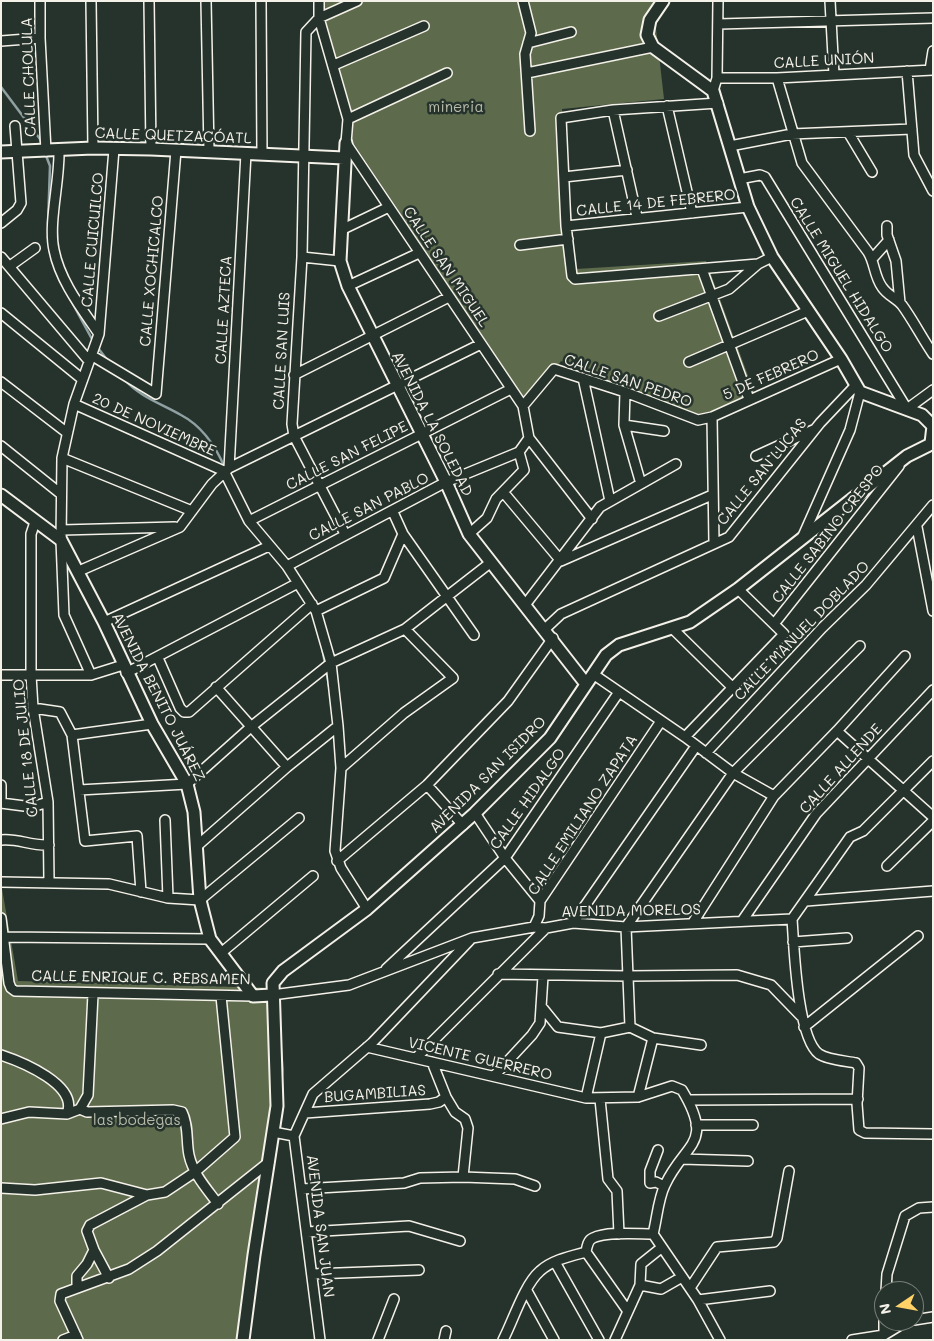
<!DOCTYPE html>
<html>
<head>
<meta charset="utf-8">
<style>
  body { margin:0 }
  #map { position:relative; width:934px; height:1341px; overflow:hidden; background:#26332d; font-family:Mali,sans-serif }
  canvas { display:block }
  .frame { position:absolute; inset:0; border:2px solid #f4f1e8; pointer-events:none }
  .north { position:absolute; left:874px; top:1281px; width:50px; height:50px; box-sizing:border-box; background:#26332d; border:1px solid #787f78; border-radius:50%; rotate:258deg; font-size:14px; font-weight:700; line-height:20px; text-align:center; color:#f4f1e8 }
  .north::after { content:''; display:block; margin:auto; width:18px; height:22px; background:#ffd166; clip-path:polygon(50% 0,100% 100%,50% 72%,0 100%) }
</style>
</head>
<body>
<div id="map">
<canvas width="934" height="1341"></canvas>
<div class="frame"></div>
<div class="north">N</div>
</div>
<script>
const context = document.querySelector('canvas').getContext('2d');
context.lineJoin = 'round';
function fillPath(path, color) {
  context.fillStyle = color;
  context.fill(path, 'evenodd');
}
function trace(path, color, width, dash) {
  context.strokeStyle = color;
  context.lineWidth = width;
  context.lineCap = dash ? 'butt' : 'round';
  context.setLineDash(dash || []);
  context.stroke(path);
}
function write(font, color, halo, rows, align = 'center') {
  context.font = font + ' Mali,sans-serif';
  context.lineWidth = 5;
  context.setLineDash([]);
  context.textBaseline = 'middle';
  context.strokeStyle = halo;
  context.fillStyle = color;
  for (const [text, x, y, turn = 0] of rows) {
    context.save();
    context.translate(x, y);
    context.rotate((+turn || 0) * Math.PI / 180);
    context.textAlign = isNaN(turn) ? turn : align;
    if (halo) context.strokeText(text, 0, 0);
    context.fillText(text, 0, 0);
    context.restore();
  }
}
const green = new Path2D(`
  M320 1H661L654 11 664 99 562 109 576 269 706 261 754 392 698 418 561 361 529 405 348 135C352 94 341 77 328 40 324 28 323 14 320 1Z
  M1 883 18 981 277 988 284 1070 243 1340H1Z`);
const stream = new Path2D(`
  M1 87 40 139 42 145
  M45 153 50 166 48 224
  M48 237 50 251
  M68 295 93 341
  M98 348 108 361
  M125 380C140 397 162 404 181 415 202 426 216 447 225 468
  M322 647 325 664
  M326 669 329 686`);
const street = new Path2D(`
  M40 1V38L46 151
  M91 1 93 148
  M149 1 151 149
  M206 1 209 151
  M261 1 262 154
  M319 1V18L348 119 346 143 523 406 529 438 519 452 524 470 496 499 487 518 469 534
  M523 1 531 33 525 54 530 131
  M830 1 834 75
  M719 24 933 18
  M1 41 40 38
  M528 43 571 32
  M334 65 424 26
  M930 70 933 51
  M907 71 914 155 933 191
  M527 73 653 47
  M717 78H777L933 70
  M777 78 802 163 868 252C875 263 874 276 882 287 887 295 896 298 902 305 913 320 922 338 933 354
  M713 91 717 78 718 1
  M718 103 613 110 561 118 566 226 572 276 575 279 758 264 772 257
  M667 106 692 213
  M613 110 637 217
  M348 119 447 73
  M848 132 872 172
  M730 146 792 134 912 129
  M59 150C60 181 48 223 54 250 60 281 82 309 99 334
  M564 177 627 170
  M739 179 760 175 765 177 907 409 933 390
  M1 223 17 210 21 203 15 126
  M566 226 748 207
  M887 226V235L896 261 900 303
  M341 230 389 207
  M520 245 568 239
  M1 257 89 361
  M302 257 340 261
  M872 259 889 240
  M10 266 35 248
  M702 269 749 399
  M348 286 419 253
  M1 313 82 379
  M659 316 729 289 758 264
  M91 355 156 394 176 150
  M689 362 808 311
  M294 375 449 297
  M583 378 610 501
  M1 382 66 432
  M625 392 624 425 641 484
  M74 404 224 471
  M523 406 554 369 625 392 698 420 712 417 841 359
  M712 417 714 543
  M624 425 664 431
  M529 438 592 519
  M1 446 61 494
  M756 456 813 430
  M62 458 192 511
  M229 468 246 153
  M224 471 249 521 287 566 316 611 331 663 338 726 341 768 335 851 341 868 367 909
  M504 493 561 561 712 495
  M393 512 403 534 474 635
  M249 521 511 389
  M35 522 31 534V675L33 708 48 802 49 881
  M917 527 933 611
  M62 530 175 527
  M345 534 294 436 292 424 302 257 306 32 319 18 357 1
  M803 536 850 430 860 392
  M287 566 446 482 519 452
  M79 571 180 527 212 484 229 468 481 344
  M525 605 600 507 676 464
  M316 611 384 578 403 534
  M104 622 269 546
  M774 624 899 466
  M545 629 561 614 729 537 820 423 856 385
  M673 629 732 687
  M158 658 180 708 184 712H189L312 604
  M126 673 298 583
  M593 674 685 737 733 773 774 796
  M1 675H91L123 665
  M91 675 64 615 61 540 62 458 74 404 99 334 114 149
  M216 687 287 767
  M33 708 60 712 72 735 85 841 137 836 141 892
  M837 731 933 817
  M72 735 152 724
  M685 737 784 634 738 589
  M706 753 822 628 866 585 933 505
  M341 768 404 713 453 678 405 629
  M1 785V800
  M427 785 463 825
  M79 790 187 784 252 726 331 663 405 629 490 563
  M1 803 32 807 48 802
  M475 813 505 858 540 901
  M165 820 168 898
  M1 840C18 838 30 846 49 845
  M197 846 287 767 338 726
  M337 861 427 785 508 701 553 638
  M887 866 933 821
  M1 882 109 884 168 898 200 900 299 818
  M806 901 933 891
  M1 918 9 983 11 988 15 991 253 996
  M792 919C794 946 797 1038 819 1054 828 1060 846 1061 856 1063L859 1068 857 1104 859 1130 865 1133 933 1134
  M792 919 850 837 863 831 933 761
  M742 921 816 814 933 690
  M573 923 696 746
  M692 924 774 796 837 731 905 656
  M534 927 539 916 540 901 661 721
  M4 937 210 939
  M793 942 847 938
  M221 953 313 876
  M386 969 505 858 619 692
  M498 974 627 976 737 975 771 985 801 1016
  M272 995 349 985 472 938 534 927 546 928 573 923 626 927 792 919
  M541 1006 558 1027 601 1033 630 1027 653 1038 701 1045
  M630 1027 626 927 733 773 860 646
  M804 1027 918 936
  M367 1047 586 1098 638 1097 672 1086 682 1090C715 1145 685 1142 665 1185 658 1199 657 1219 653 1234
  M1 1055C22 1062 79 1085 67 1114
  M416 1058 546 928
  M432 1062 446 1097 455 1112 465 1119 468 1128 463 1177
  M494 1076 532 1035 540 1023 543 976
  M638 1097 653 1038
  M586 1098 601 1033
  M600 1099 608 1179 617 1191 619 1234
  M688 1100 858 1099
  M80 1109 87 1112 173 1110 182 1112C189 1126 186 1141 189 1155 193 1174 207 1189 218 1204
  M305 1113 430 1104 439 1102 446 1097
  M1 1119 29 1112 67 1114 80 1109 88 1095 93 994
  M696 1125H753
  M273 1132 294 1136 320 1340
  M294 1136 313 1094 372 1043 471 939
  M658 1150 650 1171V1183L656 1182 664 1186
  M682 1159 748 1161
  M1 1188 35 1190 101 1183 147 1195 165 1192 195 1172 235 1137 221 996
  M302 1189 404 1183 420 1178 463 1177 515 1179 535 1186
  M307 1232 409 1226 460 1241
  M94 1250 109 1278
  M586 1252 627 1310
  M555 1262 599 1340
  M313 1274 419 1270
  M640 1285 661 1289 682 1277
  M77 1288V1276L87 1264 94 1250 87 1231 90 1225 147 1195
  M690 1288 717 1247 774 1242 777 1238 789 1171
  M527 1291 554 1340
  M886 1291 887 1274 905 1216 919 1208 933 1207
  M698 1300 770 1291
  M914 1320 933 1317
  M884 1335V1321
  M63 1340 76 1335
  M78 1340 60 1301 61 1294 129 1269 157 1251 269 1162
  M378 1340 394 1299
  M444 1340 446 1331
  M503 1340C513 1321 524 1285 540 1271 552 1260 571 1256 586 1252 587 1246 588 1240 593 1238 607 1231 638 1234 653 1234L698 1300 720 1340
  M615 1340 640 1285 641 1264 661 1248
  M852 1340 884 1335 907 1321`);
const secondary = new Path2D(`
  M663 1 650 20 647 35 653 47 713 91 748 207 772 257 841 359 860 392 922 415 933 426 931 443
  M346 143 340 261 348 286 446 482 469 534 586 684
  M1 152 93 148 151 149 344 158
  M1 495 61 540 104 622 152 724 187 784 194 812 200 900 210 939 253 996 272 995
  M243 1340 254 1255 277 1106 273 983 283 971 367 909 475 813 550 738 606 655 619 645 690 622 738 589 907 456 933 443`);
const streetNames = [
  ["CALLE UNIÓN",824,61,-3],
  ["CALLE CHOLULA",29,77,-92],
  ["CALLE QUETZACÓATL",173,136,2],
  ["CALLE 14 DE FEBRERO",656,203,-6],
  ["CALLE CUICUILCO",93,240,-85],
  ["CALLE SAN MIGUEL",446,267,56],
  ["CALLE XOCHICALCO",152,271,-85],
  ["CALLE MIGUEL HIDALGO",841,275,58],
  ["CALLE AZTECA",224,310,-87],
  ["CALLE SAN LUIS",282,351,-87],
  ["5 DE FEBRERO",771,375,-24],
  ["CALLE SAN PEDRO",628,381,19],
  ["AVENIDA LA SOLEDAD",432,424,63],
  ["20 DE NOVIEMBRE",154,425,24],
  ["CALLE SAN FELIPE",347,456,-27],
  ["CALLE SAN LUCAS",762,472,-51],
  ["CALLE SAN PABLO",369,507,-27],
  ["CALLE SABINO CRESPO",828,534,-52],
  ["CALLE MANUEL DOBLADO",802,631,-46],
  ["AVENIDA BENITO JUÁREZ",158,697,63],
  ["CALLE 18 DE JULIO",26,748,-96],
  ["CALLE ALLENDE",841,769,-48],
  ["AVENIDA SAN ISIDRO",488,775,-45],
  ["CALLE HIDALGO",528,799,-55],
  ["CALLE EMILIANO ZAPATA",583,815,-57],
  ["AVENIDA MORELOS",631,911,-1],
  ["CALLE ENRIQUE C. REBSAMEN",141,978,1],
  ["VICENTE GUERRERO",480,1059,13],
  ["BUGAMBILIAS",375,1094,-4],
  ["AVENIDA SAN JUAN",320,1226,83]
];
const parkNames = [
  ["mineria",456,107],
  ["las bodegas",137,1120]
];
fillPath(green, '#5d6b4c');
trace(stream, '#90a1a2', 2.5);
trace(street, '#f4f1e8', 12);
trace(secondary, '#f4f1e8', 15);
trace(street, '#26332d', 9);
trace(secondary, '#26332d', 11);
write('15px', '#f4f1e8', '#26332d', streetNames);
write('15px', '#b8bbaa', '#26332d', parkNames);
</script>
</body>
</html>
